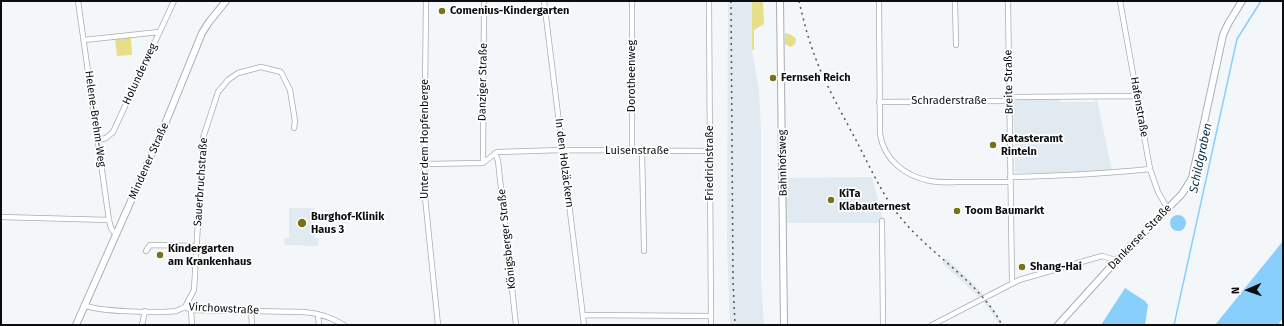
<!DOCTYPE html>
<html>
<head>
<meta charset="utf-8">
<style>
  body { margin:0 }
  #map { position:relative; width:1284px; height:326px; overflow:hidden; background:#f4f7fa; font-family:"Fira Sans",sans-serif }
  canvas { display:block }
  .frame { position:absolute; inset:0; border:2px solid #0c0d0e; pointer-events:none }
  .north { position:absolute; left:1228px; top:270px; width:40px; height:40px; -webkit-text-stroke:3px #fff; paint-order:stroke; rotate:268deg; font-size:11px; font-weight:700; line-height:16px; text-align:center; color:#0c0d0e }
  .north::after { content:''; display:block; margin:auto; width:14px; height:18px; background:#0c0d0e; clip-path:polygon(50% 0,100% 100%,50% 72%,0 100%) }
</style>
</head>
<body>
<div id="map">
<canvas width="1284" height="326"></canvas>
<div class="frame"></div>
<div class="north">N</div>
</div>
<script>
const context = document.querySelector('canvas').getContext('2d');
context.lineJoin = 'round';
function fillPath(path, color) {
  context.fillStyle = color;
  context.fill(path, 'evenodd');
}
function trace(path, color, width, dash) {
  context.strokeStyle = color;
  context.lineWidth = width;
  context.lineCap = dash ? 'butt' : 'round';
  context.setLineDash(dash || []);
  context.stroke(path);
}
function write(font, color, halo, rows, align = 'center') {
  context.font = font + ' "Fira Sans",sans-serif';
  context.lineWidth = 3.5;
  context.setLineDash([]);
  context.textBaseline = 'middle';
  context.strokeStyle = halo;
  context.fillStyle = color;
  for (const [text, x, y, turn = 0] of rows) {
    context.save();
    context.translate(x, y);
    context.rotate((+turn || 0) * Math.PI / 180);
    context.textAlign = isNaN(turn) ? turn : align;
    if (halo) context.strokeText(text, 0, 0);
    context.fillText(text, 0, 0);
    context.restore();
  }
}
const built = new Path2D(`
  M728 1H752V50L759 91 761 129V280L764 325H730L727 242Z
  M1017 99H1057L1061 102H1093L1097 99 1112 171 1066 173H1015L1013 102Z
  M872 177 884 223H784V178Z
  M289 208H314L315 238H319L318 246 285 245 284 238H289Z
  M946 258 973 283 983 294 1003 325H1000L983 301 942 263Z`);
const green = new Path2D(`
  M752 1H763L764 24 754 30V50H752Z
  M787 33 793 36 796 39 795 44 791 47 785 44V34Z
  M131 38 132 55 117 56 115 39Z`);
const water = new Path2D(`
  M1170 223a8 8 0 1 1 16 0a8 8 0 1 1-16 0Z
  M1283 241V318L1278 325H1215Z
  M1125 288 1145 301 1148 305 1145 325H1101Z`);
const stream = new Path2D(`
  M1174 325 1237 39 1261 1`);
const street = new Path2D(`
  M78 1 109 220C110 225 111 231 116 234
  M426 1 424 187 438 325
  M544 1 584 325
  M632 1V151
  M709 1 711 325
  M879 1 880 134C884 160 905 176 930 181 942 183 955 182 967 182 982 182 996 182 1010 182
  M955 1 956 45
  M1008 1 1012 283
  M1120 1 1150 169 1158 192 1168 209
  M84 40 159 32
  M879 102 1003 101 1015 97 1137 96
  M98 140 106 138 113 132 174 1
  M642 151 644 251
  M495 153 498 161 516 325
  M483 163 484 1
  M424 164 483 163 497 152 563 150 711 151
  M1010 177C1057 176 1104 174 1150 169
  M1 217 109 220
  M882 221 883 325
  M146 251 150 245 197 246
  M84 305C98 312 160 313 176 311 179 310 182 308 185 307L191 310 304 312C318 313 331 317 344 325
  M185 307 194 290 203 138 218 92 228 80 238 73 261 67 281 72 290 90 295 121 294 128
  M191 310 192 325
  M251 310 252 325
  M318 314 319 325
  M583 315 711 316
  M142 325 145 311
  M932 325 1019 280 1102 256 1112 259 1115 262`);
const secondary = new Path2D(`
  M780 1 784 325
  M76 325 165 124 202 33 209 22 226 1
  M1058 325 1115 262 1182 194 1192 178 1223 35 1228 24 1242 1`);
const rail = new Path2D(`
  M731 1 733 281 735 325
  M799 1C803 18 807 35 813 51 823 81 843 115 858 144 872 171 885 201 906 224 937 259 980 283 1002 325`);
const markers = [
  [442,11,4,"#7a7214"],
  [773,78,4,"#7a7214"],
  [993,145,4,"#7a7214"],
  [831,200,4,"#7a7214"],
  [957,211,4,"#7a7214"],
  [302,223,5,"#7a7214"],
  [160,255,4,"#7a7214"],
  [1022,267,4,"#7a7214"]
];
const poiNames = [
  ["Comenius-Kindergarten",450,11],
  ["Fernseh Reich",781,78],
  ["Katasteramt",1001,139],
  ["Rinteln",1001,152],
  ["KiTa",839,194],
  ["Klabauternest",839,207],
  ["Toom Baumarkt",965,211],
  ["Burghof-Klinik",311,217],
  ["Haus 3",311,230],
  ["Kindergarten",168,249],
  ["am Krankenhaus",168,262],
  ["Shang-Hai",1030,267]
];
const streetNames = [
  ["Holunderweg",140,74,-65],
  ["Dorotheenweg",632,76,-90],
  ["Danziger Straße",483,82,-89],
  ["Breite Straße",1009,82,-91],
  ["Schraderstraße",949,101],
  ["Hafenstraße",1139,107,80],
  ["Helene-Brehm-Weg",95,119,82],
  ["Unter dem Hopfenberge",425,139,-90],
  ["Luisenstraße",637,151],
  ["Mindener Straße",149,161,-66],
  ["In den Holzäckern",564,163,83],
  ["Friedrichstraße",710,163,-90],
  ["Bahnhofsweg",783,163,-91],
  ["Sauerbruchstraße",201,182,-86],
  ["Dankerser Straße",1140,237,-46],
  ["Königsberger Straße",507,239,-96],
  ["Virchowstraße",224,309,3]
];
const waterNames = [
  ["Schildgraben",1201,158,-78]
];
fillPath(built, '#e0eaf0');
fillPath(green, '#e6df88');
fillPath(water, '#89cffc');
trace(stream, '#89cffc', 1.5);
trace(street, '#aaadaf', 6);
trace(secondary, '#aaadaf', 8);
trace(street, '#fff', 4.5);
trace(secondary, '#fff', 6);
trace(rail, '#535556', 1.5, [2, 4]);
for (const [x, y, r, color] of markers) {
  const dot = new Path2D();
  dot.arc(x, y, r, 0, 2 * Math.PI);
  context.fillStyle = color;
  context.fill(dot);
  trace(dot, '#fff', 1.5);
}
write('bold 11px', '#0c0d0e', '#fff', poiNames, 'left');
write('11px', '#0c0d0e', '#fff', streetNames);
write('italic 12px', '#093248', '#fff', waterNames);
</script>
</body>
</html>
